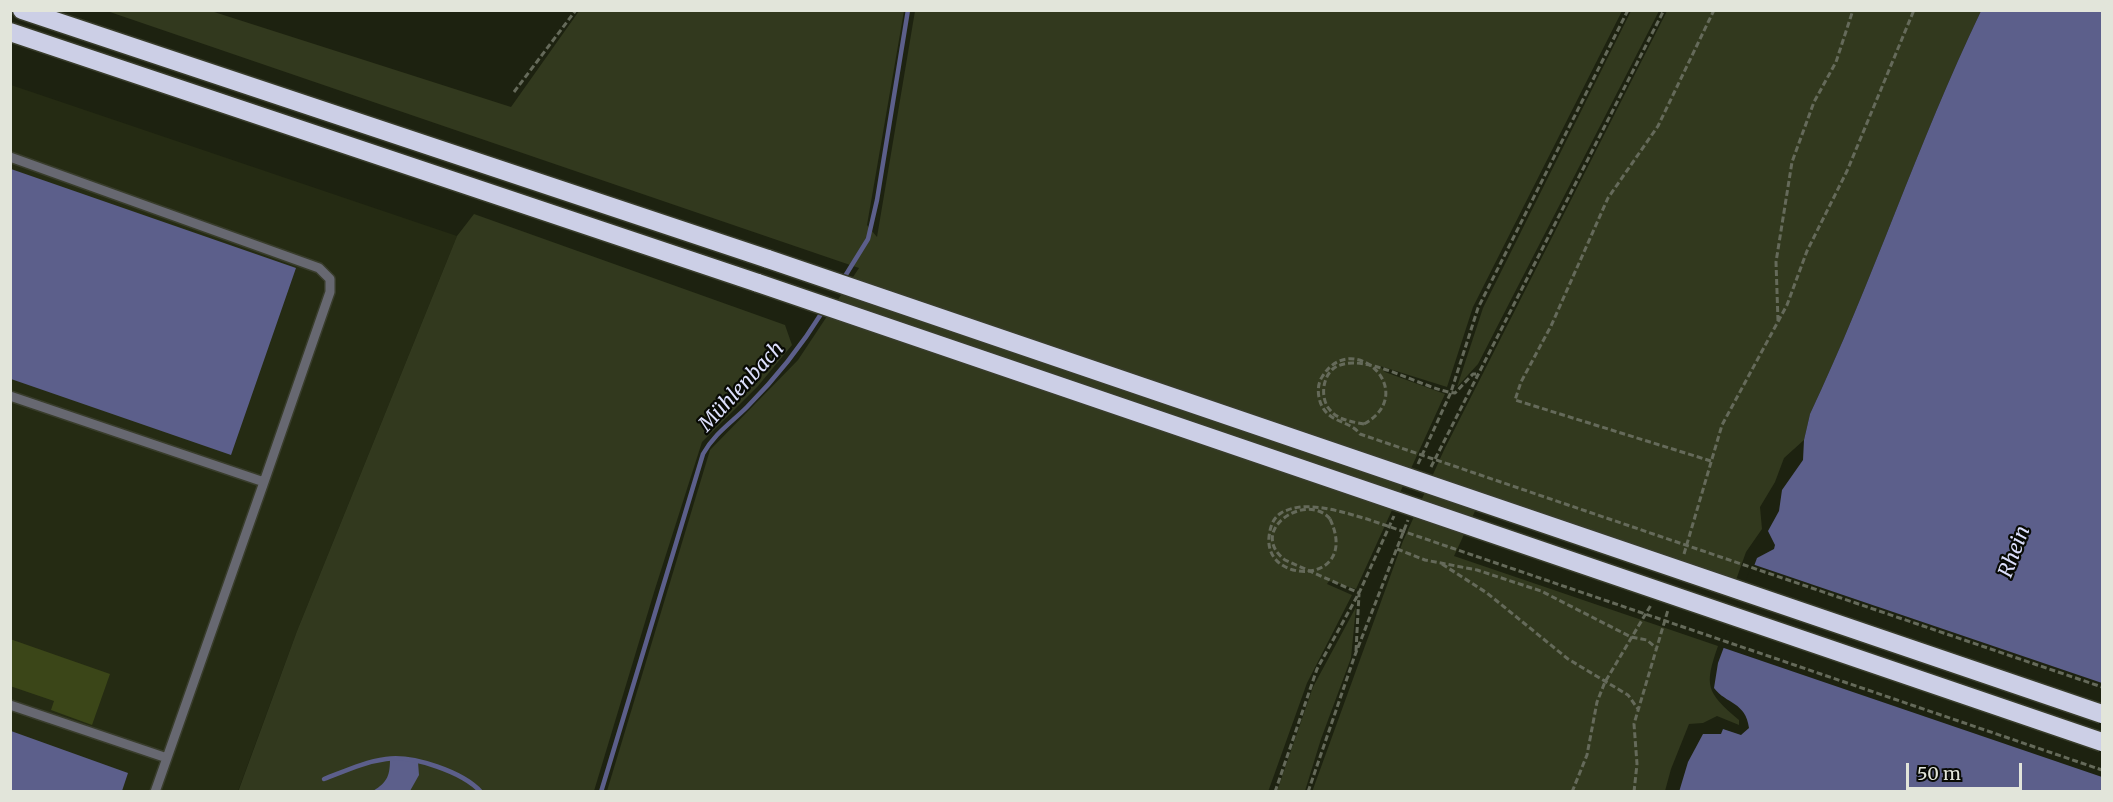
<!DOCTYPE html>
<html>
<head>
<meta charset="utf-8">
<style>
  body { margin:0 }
  #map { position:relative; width:2113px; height:802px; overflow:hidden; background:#1d2210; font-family:Merriweather,serif }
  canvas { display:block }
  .frame { position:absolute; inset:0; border:12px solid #e2e5da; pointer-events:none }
  .scale { position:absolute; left:1906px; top:763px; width:116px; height:27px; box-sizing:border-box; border:3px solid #e2e5da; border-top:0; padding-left:8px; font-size:18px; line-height:21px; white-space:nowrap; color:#e2e5da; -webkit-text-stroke:4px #080a04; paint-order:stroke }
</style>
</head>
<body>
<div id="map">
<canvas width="2113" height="802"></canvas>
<div class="frame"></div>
<div class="scale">50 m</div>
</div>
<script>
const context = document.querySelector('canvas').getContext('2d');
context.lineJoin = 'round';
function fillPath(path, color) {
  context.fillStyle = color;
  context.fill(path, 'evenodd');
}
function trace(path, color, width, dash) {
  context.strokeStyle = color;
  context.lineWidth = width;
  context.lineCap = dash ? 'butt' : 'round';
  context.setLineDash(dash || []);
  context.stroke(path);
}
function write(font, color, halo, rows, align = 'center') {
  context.font = font + ' Merriweather,serif';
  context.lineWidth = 4.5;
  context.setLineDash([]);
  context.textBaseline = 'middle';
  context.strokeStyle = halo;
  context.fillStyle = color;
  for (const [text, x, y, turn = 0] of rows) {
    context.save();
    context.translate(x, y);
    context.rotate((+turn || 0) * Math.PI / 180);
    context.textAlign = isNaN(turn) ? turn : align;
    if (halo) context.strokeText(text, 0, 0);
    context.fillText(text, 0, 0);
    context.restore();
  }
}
const built = new Path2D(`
  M11 85 457 236 297 631 238 791 11 792Z`);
const green = new Path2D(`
  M107 11H211L511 107 579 11H904L867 225 877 237 915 11H1622L1473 307 1447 387 1380 366 1385 372 1445 394 1356 589 1329 581 1327 584 1352 595 1307 683 1268 792 607 791 710 450 798 360 859 268Z
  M1631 11H1659L1478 364 1457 387 1483 308Z
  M1667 11H1981C1918 142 1873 281 1810 414L1804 440 1784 458 1775 482 1760 507 1762 529 1746 552 1736 580 1483 494 1454 556 1718 646C1704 686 1706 692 1739 720V725L1717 716 1703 723 1689 724 1671 769 1665 791 1312 792 1403 541 1444 450Z
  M474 214 785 325 792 345 758 386 702 442 655 589 594 791 238 792 297 631 457 236Z
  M1356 607 1351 658 1321 739 1305 791H1277L1313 687Z`);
const water = new Path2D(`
  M1981 11H2102V791L1679 792 1688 762 1703 734H1721L1723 729 1741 735 1749 728C1746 702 1726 704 1714 688L1718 663 1757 558 1774 549 1775 545 1768 531 1779 511 1782 490 1803 460 1804 440 1810 414C1873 281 1918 142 1981 11Z
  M11 169 296 268 231 455 11 379Z
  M11 731 128 773 122 791H11Z
  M390 758 418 762 419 775 410 791H373C388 782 390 775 390 758Z`);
const pier = new Path2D(`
  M1752 564 2102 683V777L1721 647Z`);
const stream = new Path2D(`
  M842 281 868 239 877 200 908 10
  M324 779C345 771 364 762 386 759 413 755 463 772 481 792
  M601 792 703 454C715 433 731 423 747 407 776 378 802 345 823 311`);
const building = new Path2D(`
  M10 639 110 674 92 725 51 710 54 701 10 686Z`);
const path = new Path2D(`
  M514 92 576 10
  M1778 321 1776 262 1792 162 1814 102 1836 62 1853 10
  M1364 424C1353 422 1338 420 1330 410 1320 399 1322 377 1334 368 1363 349 1423 390 1455 393L1473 374H1478
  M1711 461 1515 400 1521 382 1551 326 1608 198 1658 126 1714 10
  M1418 464 1451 392 1478 308 1628 10
  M1431 467 1664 10
  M1330 519C1307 491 1246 530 1285 560L1359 593
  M1397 549 1425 560 1477 570 1541 591 1631 637 1647 640 1656 648
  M1684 554 1722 425 1787 305 1807 251 1847 171 1914 10
  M1442 564 1487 593 1568 659 1628 695 1638 709
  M1356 651 1359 594
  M1275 792 1317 669 1359 593 1394 516
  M1308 792 1355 655 1408 520
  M1572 792 1587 755 1597 702 1605 682 1651 605
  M1634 792 1637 764 1634 724 1668 610`);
const service = new Path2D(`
  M10 157 319 268 330 279V292L264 482 10 396
  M10 705 167 758
  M155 792 264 482`);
const motorway = new Path2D(`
  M22 10 768 259
  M10 32 758 283`);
const pathBridge = new Path2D(`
  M1364 424C1421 392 1352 327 1322 377 1316 386 1318 400 1323 408 1332 423 1350 421 1360 434L2102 687
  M1330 519C1361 585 1264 586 1269 537 1270 528 1272 519 1281 513 1305 499 1342 512 1367 519L2102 770`);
const motorwayBridge = new Path2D(`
  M768 259 2102 714
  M758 283 2102 742`);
const waterNames = [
  ["Mühlenbach",742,387,-47],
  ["Rhein",2015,552,-69]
];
fillPath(built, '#252b13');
fillPath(green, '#32391e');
fillPath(water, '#5c5f8b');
fillPath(pier, '#1d2210');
trace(stream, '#5c5f8b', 4.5);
fillPath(building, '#3b4618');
trace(service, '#393d2c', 12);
trace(motorway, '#393d2c', 21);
trace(path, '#656a5a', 3, [6, 3]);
trace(service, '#676871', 9);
trace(motorway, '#cccfe6', 18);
trace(motorwayBridge, '#393d2c', 21, []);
trace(pathBridge, '#656a5a', 3, [6, 3]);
trace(motorwayBridge, '#cccfe6', 18);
write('italic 20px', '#dde0fd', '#080a04', waterNames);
</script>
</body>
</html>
